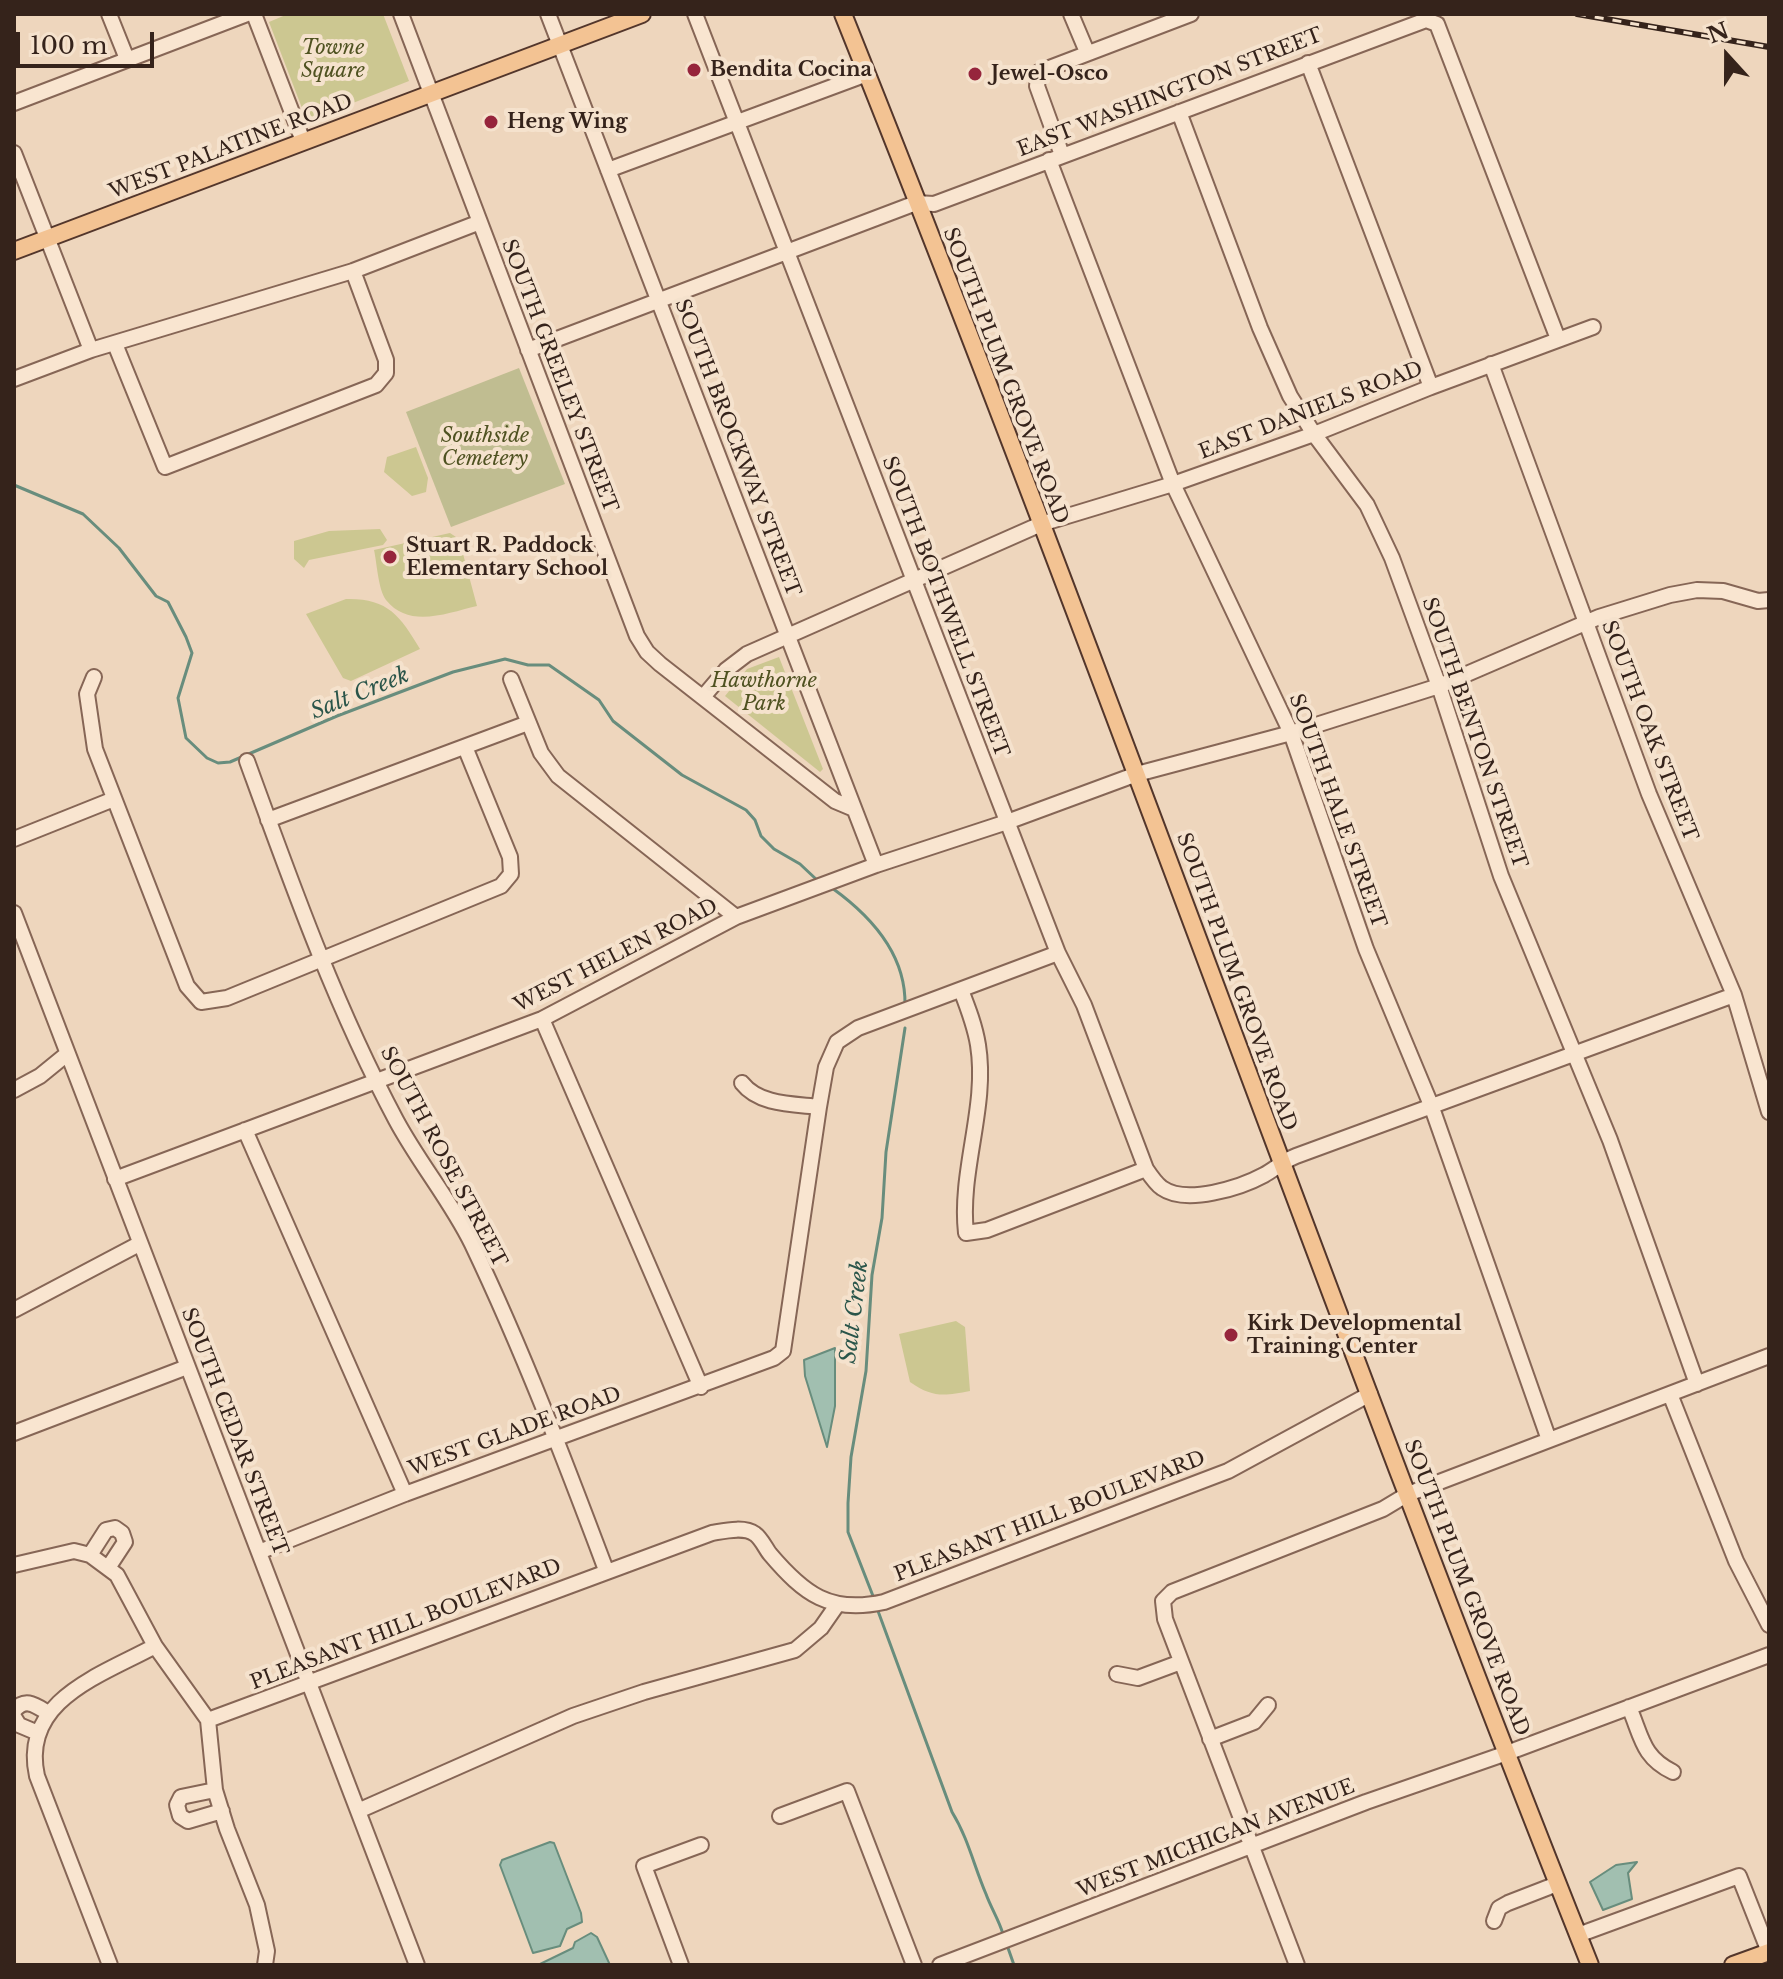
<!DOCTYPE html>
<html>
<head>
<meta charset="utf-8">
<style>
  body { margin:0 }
  #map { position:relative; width:1783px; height:1979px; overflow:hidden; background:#eed6bd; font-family:"Libre Baskerville",serif }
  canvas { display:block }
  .frame { position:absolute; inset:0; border:16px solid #35231b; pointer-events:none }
  .north { position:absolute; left:1687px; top:16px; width:80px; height:80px; -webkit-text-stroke:6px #f5e2cd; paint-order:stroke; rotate:339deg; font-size:22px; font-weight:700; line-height:32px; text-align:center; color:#35231b }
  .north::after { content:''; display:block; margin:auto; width:28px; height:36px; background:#35231b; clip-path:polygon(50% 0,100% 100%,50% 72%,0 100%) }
  .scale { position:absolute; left:16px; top:32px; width:138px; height:36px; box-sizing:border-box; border:4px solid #35231b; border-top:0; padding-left:10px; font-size:24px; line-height:28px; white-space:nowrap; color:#35231b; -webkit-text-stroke:6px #f5e2cd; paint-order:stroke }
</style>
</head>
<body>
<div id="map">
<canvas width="1783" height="1979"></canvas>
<div class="frame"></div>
<div class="north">N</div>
<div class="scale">100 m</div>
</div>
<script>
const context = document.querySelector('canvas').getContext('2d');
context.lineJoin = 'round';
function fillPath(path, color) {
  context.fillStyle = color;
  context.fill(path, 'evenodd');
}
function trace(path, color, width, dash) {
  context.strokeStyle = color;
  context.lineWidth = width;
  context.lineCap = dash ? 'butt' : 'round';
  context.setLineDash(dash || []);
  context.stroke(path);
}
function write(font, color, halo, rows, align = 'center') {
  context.font = font + ' "Libre Baskerville",serif';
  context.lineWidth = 8;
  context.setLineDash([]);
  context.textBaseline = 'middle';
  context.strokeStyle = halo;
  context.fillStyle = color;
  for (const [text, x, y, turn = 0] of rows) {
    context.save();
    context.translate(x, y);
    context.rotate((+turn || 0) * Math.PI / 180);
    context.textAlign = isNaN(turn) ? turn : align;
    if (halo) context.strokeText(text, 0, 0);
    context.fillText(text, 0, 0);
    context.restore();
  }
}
const green = new Path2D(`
  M288 14H383L409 81 307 121 269 22Z
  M416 447 428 478 426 492 412 496 384 472 387 457Z
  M380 529 387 540 383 545 309 560 304 568 294 559V541L329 531Z
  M450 533 459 539 477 606C447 613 409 629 386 600 378 589 377 563 374 550Z
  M346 599C387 598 400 615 420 649L351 681 343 678 306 614Z
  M779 657 823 769 820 772 725 696 747 669Z
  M956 1321 965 1327 970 1391C944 1396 933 1398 910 1382L899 1334Z`);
const cemetery = new Path2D(`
  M519 368 565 484 451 527 406 412Z`);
const water = new Path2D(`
  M835 1348V1406L827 1447 805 1376 804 1360Z
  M550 1842 554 1843 581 1913 582 1922 567 1929 560 1946 533 1953 500 1865 502 1860Z
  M1637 1862 1628 1873 1632 1899 1603 1910 1590 1882 1616 1865Z
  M591 1933 597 1937 610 1965H538L573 1948 575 1942Z`);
const stream = new Path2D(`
  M14 485 83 514 119 548 156 596 168 602 186 637 192 653 178 698 186 738 207 758 218 763 230 762 337 716 453 672 505 659 528 665H549L599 700 613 721 682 775 746 810 755 820 761 836 774 849 800 864 817 880
  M832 888C871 916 906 955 905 1005
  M873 1596 848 1532V1503L851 1457 866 1371 872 1275 882 1218 886 1152 905 1028
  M878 1611 952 1812C968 1838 974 1866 986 1894 991 1908 999 1920 1003 1934
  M1008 1948 1014 1965`);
const minor = new Path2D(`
  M109 14 127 59
  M254 14 303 141
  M401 14 637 636 647 652 660 664 835 801 854 809
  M548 14 876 865
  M695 14 1058 953 1084 1005 1146 1169C1150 1175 1156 1184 1162 1188 1186 1205 1240 1188 1264 1175 1275 1169 1283 1161 1296 1156L1734 995
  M1071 14 1087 52
  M1308 63 1431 387
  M14 103 247 14
  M1179 112 1260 328 1290 396 1314 434 1367 505 1392 558 1439 686 1501 876 1610 1140 1697 1384
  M14 153 91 350
  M1062 155 1037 86 1039 72 1191 14
  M1049 160 1173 484 1291 733 1366 949 1431 1105 1549 1440
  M608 170 867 74
  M115 344 165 467 376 385 386 373V360L353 271
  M528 350 916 203 934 204 1426 20 1437 24 1558 339
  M1491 364 1649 794 1734 995 1769 1112
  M14 379 91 350 353 271 480 222
  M94 677 87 694 95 749 187 986 201 1002 227 998 501 886 511 874 510 857 465 747
  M511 679 541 753 558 776 736 917
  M703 697 726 670 747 654 1041 524 1173 484 1314 434 1431 387 1593 327
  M247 761C291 882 335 1006 396 1120 419 1163 451 1201 472 1244 523 1351 565 1461 606 1570
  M268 820 528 723
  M14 839 114 799
  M14 913 417 1965
  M961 990C968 1008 975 1026 978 1045 988 1107 959 1170 966 1233L987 1230 1146 1169
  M542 1019 701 1387
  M742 1083C759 1105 793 1104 819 1107
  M14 1090 40 1076 67 1054
  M245 1130 405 1494
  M115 1179 542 1019 736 917 876 865 1007 822 1137 774 1291 733 1439 686 1599 617 1670 595 1697 590 1723 591 1758 601 1769 600
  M14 1310 139 1244
  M1670 1394 1736 1561 1769 1625
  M14 1433 187 1367
  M259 1552 405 1494 774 1358 783 1351 819 1107 826 1067 837 1042 858 1028 1058 953
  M90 1555 106 1530 115 1528 122 1533 125 1542 108 1568
  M14 1565 74 1551 90 1555 117 1575 155 1646 208 1720 215 1790 227 1829 257 1905 267 1951 265 1965
  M1117 1674 1138 1678 1181 1662
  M1629 1707C1642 1737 1642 1757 1673 1772
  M14 1711C25 1697 35 1705 48 1713
  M14 1717 19 1725 38 1733
  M208 1720 712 1533C724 1531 744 1526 755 1534 761 1538 766 1549 770 1554 804 1594 830 1614 884 1602L1228 1471 1370 1394
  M1210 1739 1254 1722 1268 1705
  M215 1790 181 1797 177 1805 180 1816 188 1821 222 1811
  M358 1811 573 1716 644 1692 795 1650 821 1628 837 1605
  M780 1816 847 1791 914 1965
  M1494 1921 1499 1908 1508 1903 1557 1884
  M1578 1935 1739 1876 1769 1952
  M110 1965 37 1776C20 1700 102 1675 155 1646
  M681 1965 644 1866 701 1845
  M940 1965 1366 1802 1507 1753 1769 1655
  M1297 1965 1165 1619 1163 1601 1172 1592 1383 1509 1408 1494 1769 1356`);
const major = new Path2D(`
  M843 14C1102 660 1332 1318 1590 1965
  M14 251 642 14
  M1733 1965 1769 1952`);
const rail = new Path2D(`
  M1577 14 1769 47`);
const markers = [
  [694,70,8,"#96253c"],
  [975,74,8,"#96253c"],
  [491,122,8,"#96253c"],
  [390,557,8,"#96253c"],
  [1231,1335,8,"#96253c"]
];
const parkNames = [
  ["Towne",333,48],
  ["Square",333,71],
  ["Southside",485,436],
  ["Cemetery",485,459],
  ["Hawthorne",764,681],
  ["Park",764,704]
];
const poiNames = [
  ["Bendita Cocina",710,70],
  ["Jewel-Osco",991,74],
  ["Heng Wing",507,122],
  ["Stuart R. Paddock",406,546],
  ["Elementary School",406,569],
  ["Kirk Developmental",1247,1324],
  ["Training Center",1247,1347]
];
const streetNames = [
  ["EAST WASHINGTON STREET",1170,93,-21],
  ["WEST PALATINE ROAD",231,147,-21],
  ["SOUTH GREELEY STREET",559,376,69],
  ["SOUTH PLUM GROVE ROAD",1005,376,69],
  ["EAST DANIELS ROAD",1311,411,-21],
  ["SOUTH BROCKWAY STREET",737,448,69],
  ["SOUTH BOTHWELL STREET",945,607,69],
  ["SOUTH OAK STREET",1649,731,69],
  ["SOUTH BENTON STREET",1474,733,71],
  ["SOUTH HALE STREET",1337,811,70],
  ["WEST HELEN ROAD",616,956,-27],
  ["SOUTH PLUM GROVE ROAD",1236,982,70],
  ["SOUTH ROSE STREET",443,1157,62],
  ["SOUTH CEDAR STREET",234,1432,69],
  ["WEST GLADE ROAD",515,1432,-20],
  ["PLEASANT HILL BOULEVARD",1050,1517,-21],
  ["SOUTH PLUM GROVE ROAD",1466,1588,69],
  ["PLEASANT HILL BOULEVARD",406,1625,-21],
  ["WEST MICHIGAN AVENUE",1216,1839,-21]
];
const waterNames = [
  ["Salt Creek",360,694,-22],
  ["Salt Creek",855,1312,-83]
];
fillPath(green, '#ccc791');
fillPath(cemetery, '#c0bd91');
fillPath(water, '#a1bfb0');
trace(water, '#688d7d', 2);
trace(stream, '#688d7d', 3);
trace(minor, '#866656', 18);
trace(major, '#53362b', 20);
trace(minor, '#f9e5d0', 14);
trace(major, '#f3c393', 16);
trace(rail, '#35231b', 6);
trace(rail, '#f5e2cd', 3, [9]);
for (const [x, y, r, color] of markers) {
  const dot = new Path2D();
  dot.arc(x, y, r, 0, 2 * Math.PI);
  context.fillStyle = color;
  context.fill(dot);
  trace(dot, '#f5e2cd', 3);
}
write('italic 20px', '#4f5221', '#f5e2cd', parkNames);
write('bold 20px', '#35231b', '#f5e2cd', poiNames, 'left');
write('20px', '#35231b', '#f5e2cd', streetNames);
write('italic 22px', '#2a554a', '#f5e2cd', waterNames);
</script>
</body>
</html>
